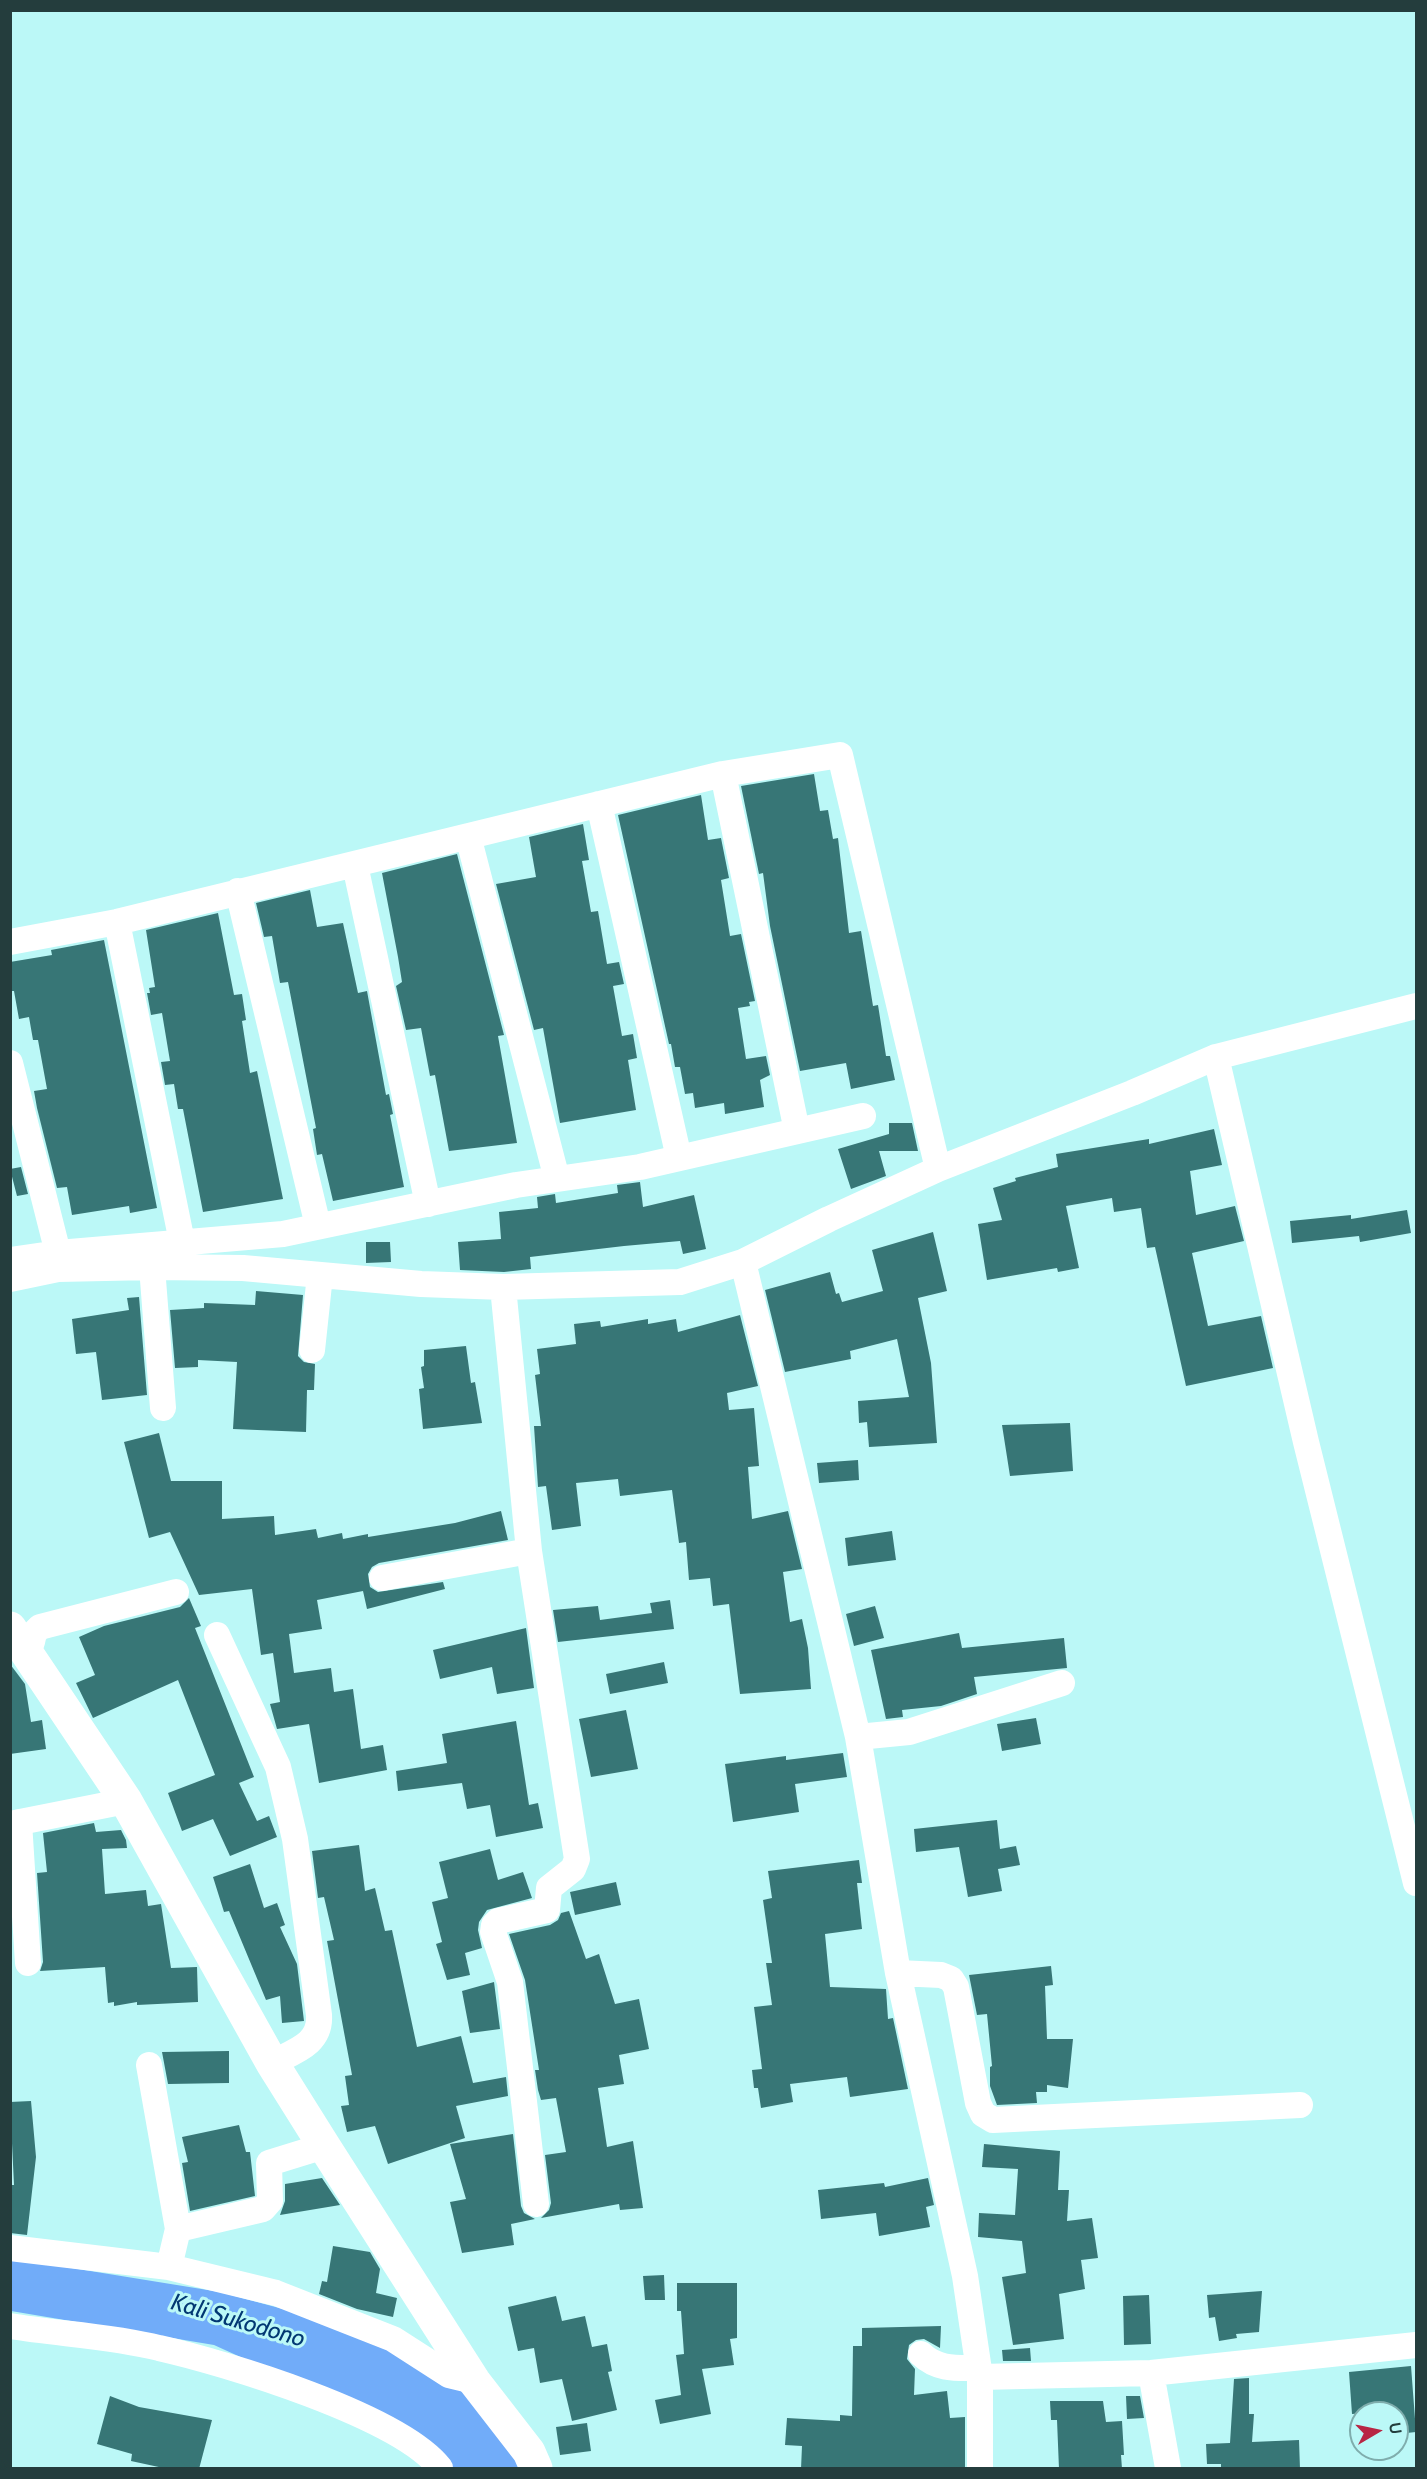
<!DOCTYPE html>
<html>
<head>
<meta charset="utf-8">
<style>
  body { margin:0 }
  #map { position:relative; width:1427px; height:2479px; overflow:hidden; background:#bbf8f7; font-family:Cabin,sans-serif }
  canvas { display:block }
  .frame { position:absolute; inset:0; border:12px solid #243d3d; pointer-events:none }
  .north { position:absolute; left:1349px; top:2401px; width:60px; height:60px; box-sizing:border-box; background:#bbf8f7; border:2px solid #7fadad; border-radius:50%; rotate:81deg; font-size:16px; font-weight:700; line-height:24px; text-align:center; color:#243d3d }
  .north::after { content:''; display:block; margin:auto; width:21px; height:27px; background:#b82644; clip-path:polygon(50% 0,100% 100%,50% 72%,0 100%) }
</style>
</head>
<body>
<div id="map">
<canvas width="1427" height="2479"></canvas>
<div class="frame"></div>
<div class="north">U</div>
</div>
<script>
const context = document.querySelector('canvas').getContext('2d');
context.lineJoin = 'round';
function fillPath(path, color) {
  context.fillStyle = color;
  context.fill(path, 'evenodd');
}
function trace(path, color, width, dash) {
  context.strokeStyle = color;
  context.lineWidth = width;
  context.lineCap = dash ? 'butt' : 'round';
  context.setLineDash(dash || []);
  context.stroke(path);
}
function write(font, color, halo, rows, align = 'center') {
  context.font = font + ' Cabin,sans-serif';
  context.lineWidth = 6;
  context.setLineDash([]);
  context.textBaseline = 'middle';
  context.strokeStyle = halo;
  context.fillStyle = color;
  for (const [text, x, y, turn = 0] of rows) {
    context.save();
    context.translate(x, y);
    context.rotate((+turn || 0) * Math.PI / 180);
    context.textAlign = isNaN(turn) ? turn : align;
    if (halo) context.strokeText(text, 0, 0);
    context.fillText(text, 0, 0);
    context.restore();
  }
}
const water = new Path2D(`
  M10 2258 220 2292 294 2312 384 2343 457 2382 525 2468H449L434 2445 214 2345 11 2311Z`);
const building = new Path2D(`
  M814 774 820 811 828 810 833 839 838 838 849 933 861 931 873 1006 878 1005 886 1056H890L895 1080 851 1089 846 1063 800 1071 770 926 763 873 759 874 741 786Z
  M701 795 708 840 721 838 729 878 721 880 730 936 741 934 755 1001 749 1002 750 1006 738 1008 746 1059 766 1056 770 1075 760 1080 764 1107 725 1114 724 1103 695 1108 693 1093 685 1094 680 1067H675L671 1044H669L618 815Z
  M583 824 589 860 582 861 591 912 598 911 607 964 619 962 624 984 613 986 622 1036 633 1034 637 1058 628 1060 636 1110 560 1123 543 1028 534 1030 496 884 536 877 529 837Z
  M457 854 504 1035 498 1036 517 1143 449 1151 435 1075 430 1076 421 1028 406 1030 396 986 402 982 398 957 382 873Z
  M310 890 317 927 343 923 358 993 367 991 386 1095 389 1094 393 1114 390 1115 404 1187 333 1201 322 1154 317 1155 313 1129 316 1128 288 982 280 983 272 936 264 937 256 903Z
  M218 913 234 995 242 994 246 1020 242 1021 250 1073 257 1071 283 1199 203 1212 183 1109H178L174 1084 165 1085 161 1062 170 1061 162 1013 151 1015 147 993H150L149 988 155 987 146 930Z
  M104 940 157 1208 130 1213 129 1206 72 1215 67 1187 57 1188 37 1108 34 1091 47 1089 38 1040H33L29 1017 19 1019 14 991H10V962L52 955 51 950Z
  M889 1123H912L918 1151H879L886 1176 851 1189 838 1149 889 1134Z
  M1214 1129 1222 1165 1190 1171 1196 1215 1235 1206 1244 1241 1192 1253 1208 1326 1261 1316 1273 1368 1186 1386 1155 1247 1147 1248 1141 1208 1114 1212 1112 1198 1066 1206 1079 1268 1058 1272 1057 1268 987 1280 978 1224 1002 1220 993 1188 1016 1181 1015 1178 1058 1167 1056 1154 1149 1139V1144Z
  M21 1167 28 1194 17 1196 10 1169Z
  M640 1182 643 1207 694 1195 706 1249 683 1254 680 1241 624 1246 530 1257 531 1269 504 1272 460 1270 458 1242 501 1239 499 1212 538 1208 537 1197 555 1194 556 1203 618 1193 617 1185Z
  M1407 1210 1411 1233 1360 1242 1359 1236 1292 1243 1290 1221 1351 1215V1219Z
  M933 1232 947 1291 918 1298 931 1363 937 1443 869 1447 867 1422 859 1423 858 1401 909 1397 897 1339 850 1351 851 1359 785 1372 765 1290 830 1272 836 1294 839 1293 842 1302 883 1291 872 1250Z
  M366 1242H390L391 1262 366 1263Z
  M256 1291 303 1295 298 1356 304 1362 315 1364 314 1390H307L306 1432 233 1429 237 1362 198 1360V1367L175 1368 170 1310 204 1308V1303L255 1305Z
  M139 1297 147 1395 102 1400 96 1352 76 1354 72 1319 129 1310 127 1298Z
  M740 1315 758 1386 727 1393 729 1410 754 1408 759 1466 748 1467 752 1519 788 1511 802 1569 783 1572 790 1622 802 1619 808 1648 811 1689 740 1694 729 1604 713 1606 710 1578 689 1580 686 1542 679 1543 672 1490 620 1496 618 1479 576 1483 581 1526 552 1530 546 1486 538 1487 534 1426H541L535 1375 540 1374 537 1349 576 1344 574 1324 600 1321 601 1327 648 1319V1324L676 1319 678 1332Z
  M466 1346 471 1383 475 1382 482 1423 423 1429 419 1389 424 1388 421 1367 424 1366V1350Z
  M1070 1423 1073 1471 1010 1476 1002 1425Z
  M159 1433 171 1481H222V1519L274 1516 275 1535 316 1529 318 1538 342 1533 343 1539 368 1534V1537L455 1523 501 1511 508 1540 379 1563 372 1567 368 1574 370 1587 378 1592 443 1582 445 1589 367 1609 363 1591 317 1600 322 1629 289 1634 294 1673 331 1668 334 1692 353 1689 361 1749 383 1745 387 1770 319 1783 309 1724 277 1729 270 1704 280 1702 273 1653 261 1655 252 1589 199 1595 170 1532 149 1538 124 1442Z
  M858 1460 859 1480 819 1483 817 1463Z
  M892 1531 896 1560 848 1566 845 1538Z
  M189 1598 201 1626 195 1628 254 1777 239 1783 257 1821 269 1816 277 1837 230 1856 213 1819 182 1831 168 1793 215 1775 178 1680 93 1718 76 1683 95 1675 79 1637 104 1626 180 1607Z
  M670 1600 674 1629 558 1642 553 1610 598 1606 600 1620 652 1613 650 1603Z
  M875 1606 884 1638 854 1646 846 1614Z
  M526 1628 534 1688 497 1694 492 1667 440 1679 433 1650Z
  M959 1633 962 1648 1064 1638 1067 1668 974 1677 977 1694 941 1706 902 1710 903 1717 886 1719 871 1650Z
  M664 1662 668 1683 610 1694 606 1674Z
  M10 1664 25 1684 31 1722 42 1720 46 1749 10 1754Z
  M626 1710 638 1769 591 1777 579 1719Z
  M1036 1718 1041 1744 1002 1751 997 1724Z
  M516 1721 529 1805 538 1803 543 1828 496 1837 490 1805 467 1809 462 1783 398 1791 396 1771 447 1763 442 1734Z
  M843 1753 847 1777 795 1784 799 1812 733 1822 725 1764 786 1756V1760Z
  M997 1820 1000 1849 1016 1846 1020 1865 998 1869 1002 1891 968 1897 959 1847 916 1852 914 1829Z
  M94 1823 96 1832 121 1830 126 1840 127 1848 102 1849 105 1894 146 1890 148 1906 161 1904 171 1968 197 1967 198 2002 137 2005V2002L114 2006V2002L108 2003 105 1967 40 1971 43 1962 37 1873 47 1872 43 1833Z
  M359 1845 365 1891 375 1888 385 1931 392 1930 417 2047 461 2036 473 2083 506 2077 508 2096 456 2106 465 2138 388 2164 375 2126 347 2132 341 2106 349 2105 345 2076 352 2075 327 1941 334 1940 324 1897 318 1898 312 1851Z
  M490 1849 498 1880 523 1872 532 1898 487 1910 479 1922 478 1930 482 1948 465 1953 470 1975 447 1980 436 1944 442 1942 432 1902 448 1898 439 1862Z
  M859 1860 862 1883H857L862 1929 825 1934 830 1987 886 1989 888 2019 893 2018 908 2089 850 2097 847 2077 790 2084 793 2102 761 2108 758 2088H754L752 2070 762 2069 754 2007 772 2005 766 1963H772L763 1900 772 1898 768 1871Z
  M250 1864 264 1908 277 1903 285 1925 280 1927 297 1964 304 2021 282 2023 280 1996 266 2000 229 1911 224 1912 213 1877Z
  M616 1882 621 1905 575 1915 570 1892Z
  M569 1911 586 1959 599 1954 615 2004 639 1999 649 2049 619 2055 624 2084 598 2088 607 2147 633 2141 643 2208 620 2210 619 2204 541 2218 549 2210 551 2203 545 2155 566 2152 556 2098 541 2100 538 2090 535 2070H539L525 1980 509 1934 550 1925 558 1920 561 1913Z
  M1051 1966 1053 1985 1045 1986 1047 2039H1073L1068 2088 1047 2085V2092H1036L1037 2103 997 2105 990 2086V2067L992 2066 987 2014 977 2015 969 1975Z
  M494 1982 500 2029 470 2033 462 1991Z
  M229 2051V2083L168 2084 162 2052Z
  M31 2101 36 2157 27 2235 10 2233V2185H14L10 2102Z
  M239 2125 246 2152H250L255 2196 190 2211 182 2163 188 2162 182 2137Z
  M513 2134 521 2206 524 2213 535 2219 511 2224 514 2245 462 2253 450 2202 466 2199 450 2144Z
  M984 2144 1060 2151 1058 2190H1069L1067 2221 1092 2218 1098 2258 1081 2260 1085 2289 1059 2294 1064 2339 1013 2345 1002 2277 1026 2273 1022 2241 978 2237 979 2213 1015 2215 1018 2169 982 2167Z
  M322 2178 340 2205 280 2215 285 2201V2184Z
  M928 2178 934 2205 926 2207 930 2227 879 2236 876 2213 821 2219 818 2190 884 2183 885 2187Z
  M333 2246 370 2252 380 2269 376 2293 397 2298 393 2317 357 2309 319 2294 322 2281 327 2282Z
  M664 2275 665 2300H645L643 2276Z
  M677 2283H737V2338L730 2339 734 2365 702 2369 711 2414 660 2424 655 2400 681 2395 676 2355 684 2354 681 2311H677Z
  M1262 2291 1259 2332 1236 2334 1237 2338 1219 2341 1215 2317 1209 2318 1207 2295Z
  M1149 2295 1151 2344 1124 2345 1123 2296Z
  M556 2296 562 2321 585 2316 592 2347 607 2344 612 2371 608 2372 617 2410 572 2421 562 2379 540 2383 534 2348 518 2351 508 2307Z
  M941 2326 940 2348 924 2339 916 2340 909 2345 907 2359 915 2369 914 2395 947 2391 950 2418 965 2417V2469H801L802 2446 785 2445 787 2418 840 2421V2415L852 2416 853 2346H862V2328Z
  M1030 2348 1031 2361H1003L1002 2350Z
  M1411 2366 1416 2432 1397 2434V2411L1352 2414 1349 2372Z
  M1249 2378V2414H1254L1252 2442 1299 2440 1300 2469H1221V2464H1207L1206 2444 1230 2443 1234 2379Z
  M110 2396 139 2407 212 2420 199 2469H168L131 2461 132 2454 97 2444Z
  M1126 2396H1140L1144 2418 1127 2419Z
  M1050 2401H1103L1106 2422 1122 2421 1124 2455H1121L1122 2469H1059L1057 2420H1051Z
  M587 2423 591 2451 560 2455 556 2427Z`);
const minor = new Path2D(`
  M723 774 797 1131
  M599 804 679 1158
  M468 836 557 1179
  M355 865 428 1204
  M238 891 318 1226
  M117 922 182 1242
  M10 942 117 922 723 774 840 755 938 1169
  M1216 1057 1306 1442 1416 1883
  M10 1063 58 1253
  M10 1260 58 1253 283 1234 516 1185 640 1167 863 1116
  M743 1262 858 1737 898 1973 965 2276 980 2377V2468
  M152 1267 163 1408
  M10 1279 58 1269 152 1267 243 1268 421 1284 503 1287 680 1282 743 1262 829 1219 938 1169 1132 1093 1216 1057 1416 1006
  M503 1287 529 1551 577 1859 573 1869 549 1888 547 1910 498 1921 494 1925 493 1932 510 1982 536 2204
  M312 1350 320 1275
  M382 1578 529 1551
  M217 1635 278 1767 295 1839 319 2015C321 2044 295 2051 272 2063
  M22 1647 32 1642 34 1633 40 1627 176 1592
  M858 1737 909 1732 1062 1683
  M19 1822 28 1963
  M10 1824 126 1801
  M898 1973 941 1975 951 1979 956 1987 978 2103 983 2114 993 2120 1300 2105
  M149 2065 178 2229
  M10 2248 169 2267 276 2293 393 2339 449 2375 474 2381
  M169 2267 178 2229 263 2209 270 2201 269 2163 324 2146
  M10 2326C59 2334 111 2336 159 2348 226 2363 400 2416 440 2468
  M921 2354C938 2370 956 2368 979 2368
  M1151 2373 1168 2468
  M980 2377 1151 2373 1416 2345`);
const major = new Path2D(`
  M10 1628 126 1801 272 2063 324 2146 474 2381 529 2452 536 2468`);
const waterNames = [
  ["Kali Sukodono",238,2321,16]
];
fillPath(water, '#71acf9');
fillPath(building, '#377676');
trace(minor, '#fff', 26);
trace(major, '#fff', 33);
write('italic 24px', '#023873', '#bbf8f7', waterNames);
</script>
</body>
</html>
